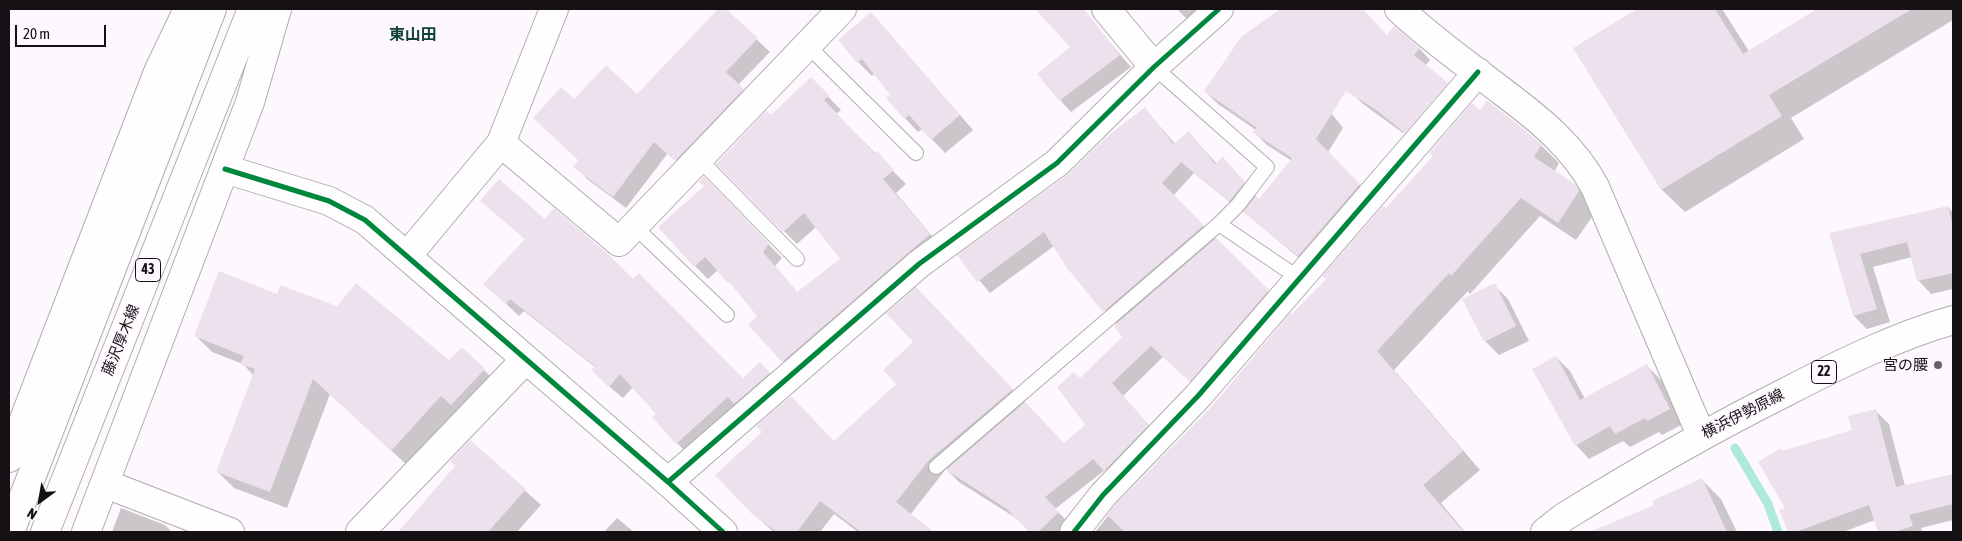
<!DOCTYPE html>
<html>
<head>
<meta charset="utf-8">
<style>
  body { margin:0 }
  #map { position:relative; width:1962px; height:541px; overflow:hidden; background:#fdf8fd; font-family:"Asap Condensed",sans-serif }
  canvas { display:block }
  .frame { position:absolute; inset:0; border:10px solid #141014; pointer-events:none }
  .north { position:absolute; left:15px; top:476px; width:50px; height:50px; -webkit-text-stroke:4px #fef7fe; paint-order:stroke; rotate:212deg; font-size:14px; font-weight:700; line-height:20px; text-align:center; color:#141014 }
  .north::after { content:''; display:block; margin:auto; width:18px; height:22px; background:#141014; clip-path:polygon(50% 0,100% 100%,50% 72%,0 100%) }
  .scale { position:absolute; left:15px; top:25px; width:91px; height:22px; box-sizing:border-box; border:2px solid #141014; border-top:0; padding-left:6px; font-size:15px; line-height:18px; white-space:nowrap; color:#141014; -webkit-text-stroke:4px #fef7fe; paint-order:stroke }
</style>
</head>
<body>
<div id="map">
<canvas width="1962" height="541"></canvas>
<div class="frame"></div>
<div class="north">N</div>
<div class="scale">20 m</div>
</div>
<script>
const context = document.querySelector('canvas').getContext('2d');
context.lineJoin = 'round';
function fillPath(path, color) {
  context.fillStyle = color;
  context.fill(path, 'evenodd');
}
function trace(path, color, width, dash) {
  context.strokeStyle = color;
  context.lineWidth = width;
  context.lineCap = dash ? 'butt' : 'round';
  context.setLineDash(dash || []);
  context.stroke(path);
}
function write(font, color, halo, rows, align = 'center') {
  context.font = font + ' "Asap Condensed","Noto Sans JP",sans-serif';
  context.lineWidth = 4;
  context.setLineDash([]);
  context.textBaseline = 'middle';
  context.strokeStyle = halo;
  context.fillStyle = color;
  for (const [text, x, y, turn = 0] of rows) {
    context.save();
    context.translate(x, y);
    context.rotate((+turn || 0) * Math.PI / 180);
    context.textAlign = isNaN(turn) ? turn : align;
    if (halo) context.strokeText(text, 0, 0);
    context.fillText(text, 0, 0);
    context.restore();
  }
}
const shadow = new Path2D(`
  M720 9H724L770 52 738 85 749 97 689 172 668 153 626 208 587 179 575 166 579 160 574 100 637 96Z
  M1037 9H1081L1131 67 1071 112 1060 100 1072 47Z
  M1177 9H1202L1188 20Z
  M1306 9H1362L1387 36 1419 48 1430 60 1425 66 1446 83 1403 133 1363 104 1352 93 1364 84Z
  M1639 9H1722L1749 51 1820 9H1953V20L1791 118 1804 139 1685 212 1662 190 1574 49Z
  M871 13 973 130 945 153 922 129 918 132 905 118 892 95 875 73 872 76 858 62Z
  M1272 38 1343 128 1328 152 1372 198 1311 268 1243 211 1242 212 1194 173 1173 196 1280 303 1202 392 1164 356 1123 396 1159 437 1115 480 1105 470 1055 509 1070 524 1062 532H1038L959 482 946 469 910 515 930 532H858L834 514 820 532H774L751 512 834 443 898 384 930 302 1064 444 1087 425 1080 379 1124 337 1117 324 1068 267 1054 246 990 293 959 256 1067 176 1145 109 1175 144 1189 133 1217 164 1223 159 1260 201 1292 161 1267 145 1254 132 1256 130 1218 104 1205 91Z
  M811 79 841 110 836 114 906 184 896 193 942 248 796 375 750 325 759 316 742 295 718 270 708 279 695 266 705 186 704 178 782 258 775 266 798 293 841 259 816 227 797 244 717 164Z
  M1448 85 1458 95 1417 143 1405 134Z
  M1480 112 1541 145 1559 163 1554 172 1575 185 1597 210 1576 240 1540 216 1470 294 1468 291 1394 370 1480 470 1441 503 1465 532H1095L1116 506 1214 405 1292 316 1328 280 1386 210Z
  M482 201 545 221 633 281 743 380 760 364 773 376 690 456 677 443 657 414 633 387 623 398 605 383 595 367 524 311 519 316 485 284 526 240Z
  M1948 207 1953 213V289L1931 294 1918 280 1912 257 1873 267 1890 322 1867 329 1854 316 1831 234Z
  M1494 285 1508 299 1529 341 1499 355 1485 341Z
  M196 336 450 362 484 370 500 386 408 466 330 394 287 508 234 488 218 472 254 376 243 364 212 352Z
  M1556 357 1570 371 1585 399 1647 366 1661 380 1683 424 1662 435 1659 432 1630 447 1623 441 1589 459 1576 445Z
  M1876 411 1889 424 1905 486 1953 475V520L1921 528 1922 532H1879L1875 520 1843 532H1789L1781 510 1787 508 1783 453 1853 431Z
  M470 441 541 505 517 532H399L457 466Z
  M1702 480 1721 499 1737 532H1592L1656 506Z
  M121 508 165 525 172 532H112Z
  M617 518 634 532H604Z`);
const stream = new Path2D(`
  M1735 448 1768 504 1778 532`);
const building = new Path2D(`
  M718 9H726L758 38 726 72 744 89 675 161 654 142 613 197 573 167 578 160 533 118 561 87 574 99 606 65 637 94Z
  M1035 9H1084L1120 55 1059 101 1037 74 1070 47Z
  M1280 9H1363L1387 35 1394 26 1420 48 1414 55 1448 83 1405 133 1375 109 1346 91 1316 139 1360 184 1298 256 1243 212 1256 196 1259 199 1292 158 1252 132 1257 128 1204 91 1241 37Z
  M1637 9H1715L1743 54 1817 9H1912L1769 95 1782 116 1661 190 1573 48Z
  M871 12 960 115 931 140 909 115 904 119 886 98 890 95 862 59 857 63 838 40Z
  M811 77 829 95 824 100 875 154 877 151 894 170 883 179 930 234 782 362 748 325 757 316 729 282 728 283 705 257 694 267 658 227 704 186 699 182 704 176 769 243 763 252 797 292 840 259 804 213 783 232 716 164 766 111 771 115Z
  M1487 100 1542 144 1534 157 1575 184 1579 191 1558 223 1521 198 1451 276 1449 273 1377 351 1463 451 1423 485 1464 532H1125L1107 515 1115 505 1214 404 1291 312 1292 314 1326 279 1322 276 1383 206 1386 208 1433 156 1429 153 1472 103 1480 110Z
  M1145 107 1173 144 1189 131 1215 164 1223 157 1245 182 1231 199 1229 201 1181 162 1162 183 1204 225 1103 312 1067 268 1044 232 977 282 957 255 1066 176 1104 139Z
  M499 179 545 219 554 208 609 255 633 279 639 273 743 378 760 362 770 373 734 404 728 397 676 444 652 417 656 414 620 374 609 387 591 370 595 366 510 299 506 304 483 284 525 239 480 201Z
  M1948 206 1953 227V273L1917 281 1907 242 1860 254 1877 309 1853 316 1829 233Z
  M1216 238 1269 290 1190 382 1151 346 1112 383 1149 425 1104 471 1093 459 1045 497 1059 512 1038 532H1029L1007 509 946 470 1025 402 1064 443 1085 425 1057 387 1074 372 1080 378 1122 337 1114 326Z
  M219 271 277 294 280 285 337 306 356 283 449 360 462 347 485 369 451 405 441 396 391 451 313 379 270 492 216 472 255 369 240 364 244 356 194 336Z
  M1495 283 1516 326 1484 342 1462 299Z
  M916 287 1013 389 929 460 896 502 934 532H861L820 501 797 532H777L751 513 715 475 762 432 756 426 791 396 834 441 896 384 883 370 913 342 886 313Z
  M1556 356 1580 400 1647 364 1670 409 1647 421 1645 418 1615 434 1610 426 1575 446 1532 369Z
  M1876 409 1896 487 1953 474V504L1909 515 1913 526 1894 532H1878L1869 505 1795 532H1788L1779 510 1785 508 1758 462 1781 448 1782 451 1852 430 1848 416Z
  M470 440 526 489 488 532H398L455 466 450 461Z
  M1702 478 1727 532H1590L1654 505 1652 501Z`);
const lane = new Path2D(`
  M807 45 916 153
  M699 159 797 259
  M1219 224 1300 279
  M634 226 727 315
  M936 467 1219 224 1238 205 1267 167 1154 67`);
const street = new Path2D(`
  M1106 9 1154 67
  M501 143 619 242 842 9
  M407 256 501 143 554 9
  M668 482 919 264 1057 163 1154 67 1219 9
  M106 484 230 532
  M360 532 525 360
  M1074 532 1103 495 1198 396 1478 72`);
const secondary = new Path2D(`
  M1399 9C1431 39 1468 65 1503 92 1539 119 1574 147 1595 187L1701 435
  M225 169 329 201 365 220 668 482 723 532`);
const primary = new Path2D(`
  M9 458 158 72 188 9
  M10 532 212 9
  M45 532 252 9
  M86 532 250 102 277 9
  M1545 532 1564 517C1637 472 1710 430 1786 392 1840 364 1894 337 1953 320`);
const cycleway = new Path2D(`
  M225 169 329 201 365 220 668 482 723 532
  M668 482 919 264 1057 163 1154 67 1219 9
  M1074 532 1103 495 1198 396 1478 72`);
const markers = [
  [1938,365,5,"#666166"]
];
const shields = [
  [148,270,25],
  [1824,372,25]
];
const shieldNames = [
  ["43",148,270],
  ["22",1824,372]
];
const streetNames = [
  ["藤沢厚木線",121,340,-68],
  ["横浜伊勢原線",1743,414,-27]
];
const poiNames = [
  ["宮の腰",1928,365]
];
const neighbourhoodNames = [
  ["東山田",413,35]
];
fillPath(shadow, '#0003');
trace(stream, '#afe9d7', 9);
fillPath(building, '#eee1ee');
trace(lane, '#b0acaf', 16);
trace(street, '#b0acaf', 30);
trace(secondary, '#b0acaf', 30);
trace(primary, '#b0acaf', 30);
trace(lane, '#fffeff', 14);
trace(street, '#fffeff', 28);
trace(secondary, '#fffeff', 28);
trace(primary, '#fffeff', 28);
trace(cycleway, '#00873e', 5);
for (const [x, y, r, color] of markers) {
  const dot = new Path2D();
  dot.arc(x, y, r, 0, 2 * Math.PI);
  context.fillStyle = color;
  context.fill(dot);
  trace(dot, '#fef7fe', 2);
}
for (const [x, y, w] of shields) {
  const box = new Path2D();
  box.roundRect(x - w / 2, y - 11.5, w, 23, 4);
  context.fillStyle = '#fef7fe';
  context.fill(box);
  trace(box, '#141014', 1);
}
write('bold 14px', '#141014', null, shieldNames);
write('15px', '#141014', '#fef7fe', streetNames);
write('15px', '#141014', '#fef7fe', poiNames, 'right');
write('bold 16px', '#0e4335', '#fef7fe', neighbourhoodNames);
</script>
</body>
</html>
